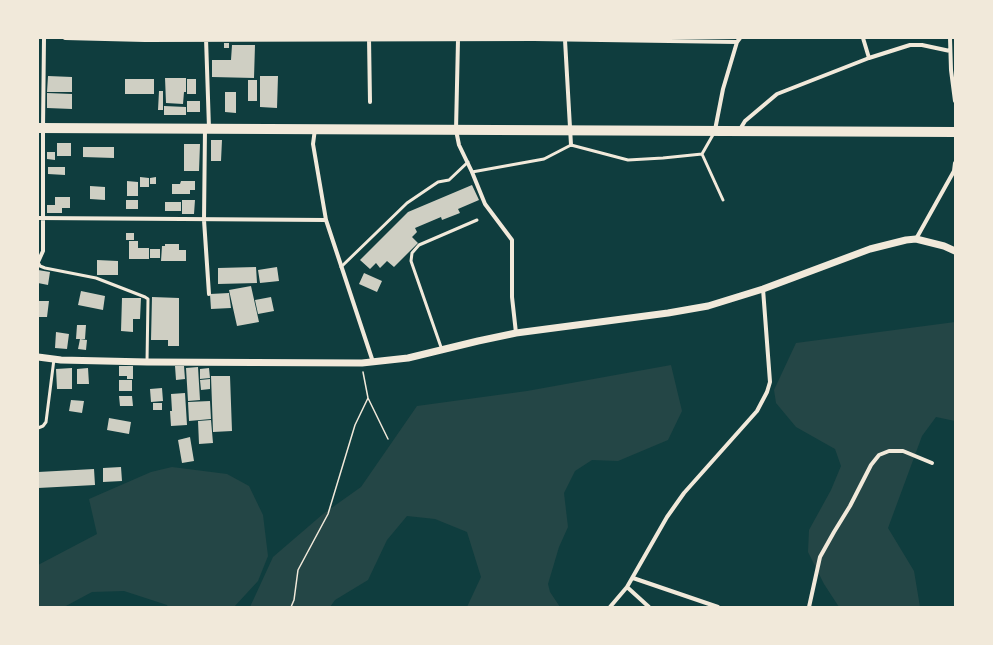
<!DOCTYPE html>
<html>
<head>
<meta charset="utf-8">
<style>
  body { margin:0 }
  #map { position:relative; width:993px; height:645px; overflow:hidden; background:#0f3d3e; font-family:"Varela Round",sans-serif }
  canvas { display:block }
  .frame { position:absolute; inset:0; border:39px solid #f1e9da; pointer-events:none }
</style>
</head>
<body>
<div id="map">
<canvas width="993" height="645"></canvas>
<div class="frame"></div>
</div>
<script>
const context = document.querySelector('canvas').getContext('2d');
context.lineJoin = 'round';
function fillPath(path, color) {
  context.fillStyle = color;
  context.fill(path, 'evenodd');
}
function trace(path, color, width, dash) {
  context.strokeStyle = color;
  context.lineWidth = width;
  context.lineCap = dash ? 'butt' : 'round';
  context.setLineDash(dash || []);
  context.stroke(path);
}
const green = new Path2D(`
  M955 322V421L936 417 922 436 888 528 914 571 920 607H839L824 584 808 552 809 530 831 490 841 466 835 449 796 427 776 403 774 390 796 343Z
  M671 365 682 411 668 440 618 461 592 460 575 471 564 493 568 527 559 547 548 584 550 592 560 607H467L481 577 467 532 435 519 407 516 387 540 368 580 335 600 330 607H250L273 557 323 514 361 487 417 406 527 391Z
  M172 467 227 474 249 486 263 515 268 556 258 581 234 607H168L167 605 124 591 92 592 64 607H38V565L97 534 89 499 151 472Z`);
const building = new Path2D(`
  M224 43H229V48H224Z
  M232 45H255L254 78 212 77V60H231Z
  M48 76 72 77V92H47Z
  M260 76H278L277 108 260 107Z
  M165 78H186V92H184L183 104 166 103Z
  M125 79H154V94H125Z
  M187 79H196V94H187Z
  M248 80H257V101H248Z
  M159 91H163V110H158Z
  M225 92H236V113L225 112Z
  M47 93 72 94V109L47 108Z
  M187 101H200V112H187Z
  M164 106 186 107V115H164Z
  M211 140H222L221 161H211Z
  M57 143H71V156H57Z
  M184 144H200L199 171H184Z
  M83 147H114V158L83 157Z
  M47 152H55V160L47 159Z
  M48 167H65V175L48 174Z
  M140 177 149 178V187H140Z
  M156 177V184H150V178Z
  M127 181 138 182V196H127Z
  M181 181H195V190H190V194H172V184H180Z
  M472 185 479 200 458 209 460 213 442 220 441 217 415 228 417 232 412 237 418 243 394 267 387 261 380 268 376 263 370 269 360 260 408 212Z
  M90 186 105 187V200L90 199Z
  M55 197H70V208H62V213H47V205H55Z
  M126 200H138V209H126Z
  M182 200H195L194 214H182Z
  M165 202H181V211H165Z
  M126 233H134V240H126Z
  M129 241H138V248H149V259H129Z
  M165 244H179V250H186V261H161L162 246H165Z
  M150 249H160V258H150Z
  M97 260 118 261V275H97Z
  M256 267 257 283 218 284V268Z
  M277 267 279 281 260 283 258 270Z
  M38 270 50 272 48 285 38 283Z
  M364 273 382 281 377 292 359 284Z
  M251 286 259 322 237 326 229 290Z
  M81 291 105 296 103 310 78 305Z
  M229 293 231 308 211 309 210 294Z
  M152 297 179 298V346H168V340H151Z
  M271 297 274 311 258 314 255 300Z
  M122 298H141L140 319H133V332L121 331Z
  M38 301H49L47 317H38Z
  M77 325H86L85 339H76Z
  M56 332 69 334 67 349 55 348Z
  M80 339 87 340 86 350 78 349Z
  M119 366H133V379H127V376H119Z
  M175 366H184L185 379 176 380Z
  M198 367 200 400 188 401 186 368Z
  M72 368V389H57L56 369Z
  M88 368 89 384H77V369Z
  M209 368 210 378 200 379V369Z
  M211 376H230L232 431 213 432Z
  M210 379V389L201 390 200 380Z
  M119 380H132V391H119Z
  M162 388 163 401 151 402 150 389Z
  M185 393 187 425 171 426 170 411H172L171 394Z
  M119 396H132L133 406H120Z
  M71 400 84 401 82 413 69 411Z
  M210 401 211 419 189 421 188 402Z
  M153 403H162V410H153Z
  M109 418 131 422 129 434 107 430Z
  M211 420 213 443 199 444 198 421Z
  M190 437 194 461 182 463 178 440Z
  M121 467 122 481 103 482V468Z
  M94 469 95 485 38 488V472Z`);
const path = new Path2D(`
  M363 372 368 398 388 439
  M291 607 294 600 298 570 328 514 355 425 368 398`);
const service = new Path2D(`
  M702 154 723 200
  M702 154 714 133
  M472 172 544 159 571 145 628 160 663 158 702 154
  M38 262 40 266 45 268 96 278 145 297 148 299 147 362
  M341 267 407 203 438 182 449 180 468 162
  M442 350 411 261 412 253 419 245 477 220
  M38 428 43 426 46 422 54 359`);
const minor = new Path2D(`
  M65 38 145 40 534 39 737 42
  M206 38 209 128
  M369 38 370 102
  M863 38 869 58
  M950 38 951 70 955 101
  M458 40 456 130 459 145 472 172 485 204 512 240V297L516 333
  M565 40 571 145
  M205 129 204 220 209 294
  M315 129 313 144 326 220 373 362
  M715 130 723 89 737 42 740 38
  M739 131 745 121 777 94 869 58 910 45H922L950 51
  M38 218 326 220
  M916 239 954 171 955 163
  M38 262 43 251V128L44 38
  M633 578 718 607
  M627 587 649 607
  M610 607 627 587 667 517 684 493 757 411 767 392 770 382 763 289
  M809 607 820 557 834 532 850 506 871 465 879 455 889 451H903L932 463`);
const tertiary = new Path2D(`
  M38 357 61 360 147 362 362 363 408 358 478 341 516 333 668 313 708 306 763 289 870 249 906 240 916 239 944 246 955 251`);
const trunk = new Path2D(`
  M38 128 955 132`);
fillPath(green, '#244646');
fillPath(building, '#cfcfc3');
trace(path, '#f1e9da', 1.5);
trace(service, '#f1e9da', 3);
trace(minor, '#f1e9da', 4);
trace(tertiary, '#f1e9da', 7);
trace(trunk, '#f1e9da', 10);
</script>
</body>
</html>
